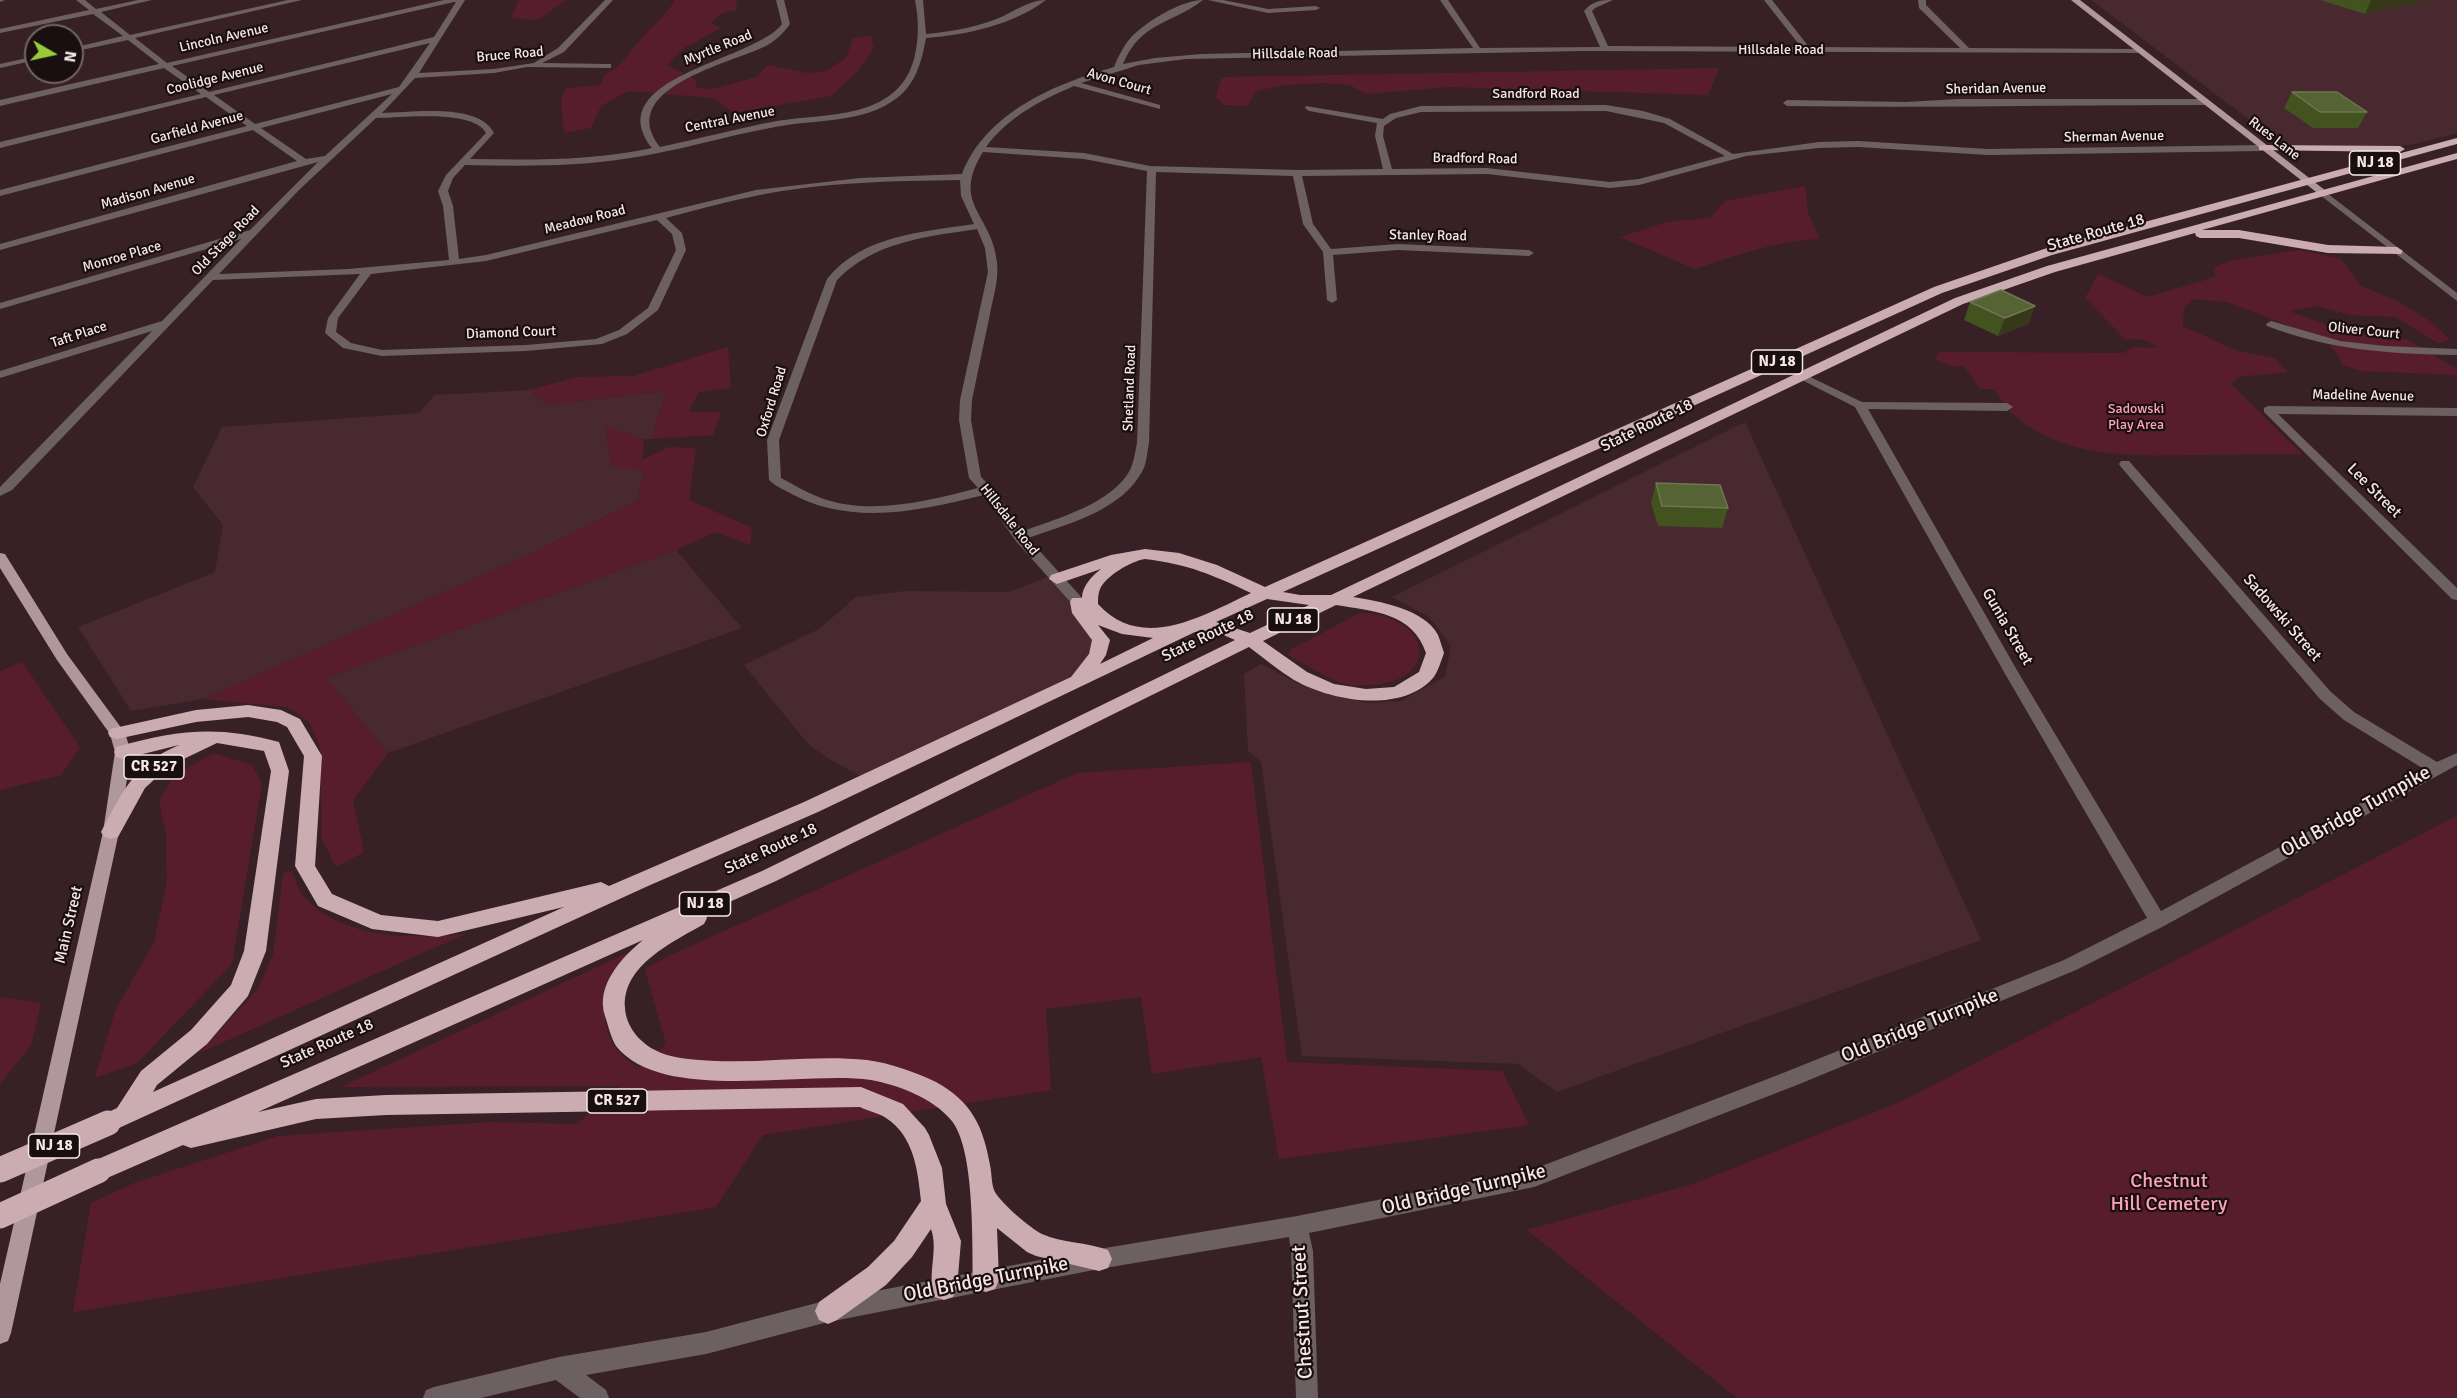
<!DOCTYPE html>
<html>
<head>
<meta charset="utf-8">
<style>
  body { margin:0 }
  #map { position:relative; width:2457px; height:1398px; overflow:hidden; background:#382126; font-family:Signika,sans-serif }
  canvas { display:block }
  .north { position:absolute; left:24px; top:24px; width:60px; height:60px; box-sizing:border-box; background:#190e10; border:2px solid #726467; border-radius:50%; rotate:99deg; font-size:16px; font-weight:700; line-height:24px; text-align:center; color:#f7e6e9 }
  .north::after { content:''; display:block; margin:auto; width:21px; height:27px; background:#97cc38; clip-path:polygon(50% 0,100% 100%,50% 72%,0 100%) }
</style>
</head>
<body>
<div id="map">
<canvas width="2457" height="1398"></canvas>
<div class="north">N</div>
</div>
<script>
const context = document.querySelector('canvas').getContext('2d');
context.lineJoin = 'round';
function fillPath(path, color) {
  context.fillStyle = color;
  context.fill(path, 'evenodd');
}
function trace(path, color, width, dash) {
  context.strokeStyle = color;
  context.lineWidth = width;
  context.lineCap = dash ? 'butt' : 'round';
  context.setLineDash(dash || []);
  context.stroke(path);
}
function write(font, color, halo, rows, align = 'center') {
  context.font = font + ' Signika,sans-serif';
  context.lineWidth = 4.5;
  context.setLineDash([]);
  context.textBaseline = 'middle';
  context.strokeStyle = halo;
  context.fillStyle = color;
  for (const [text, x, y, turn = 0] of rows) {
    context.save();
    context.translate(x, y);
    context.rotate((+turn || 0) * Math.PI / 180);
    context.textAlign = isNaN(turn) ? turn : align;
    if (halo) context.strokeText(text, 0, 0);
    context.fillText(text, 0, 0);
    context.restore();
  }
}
const built = new Path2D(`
  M2091 0H2457V133L2415 144 2393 147 2283 145Z
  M530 390 547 405 666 391 651 439H644L605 427 644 471 637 501 530 554 203 699 131 711 78 627 215 572 223 525 193 487 222 427 419 413 435 395Z
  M1745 422 1981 940 1557 1092 1518 1064 1302 1056 1261 762 1248 751 1244 674 1261 664 1301 685 1367 703 1401 701 1445 677 1451 646 1429 617 1392 597Z
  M676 550 742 628 388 753 326 678Z
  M1053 575 1101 640 1076 681 868 780 827 758 808 744 744 665 819 629 856 597 905 591 1009 592Z`);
const green = new Path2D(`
  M519 0H566L538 20 511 18Z
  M675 0H737L736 10 722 13 711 23 721 28 684 48 667 65 695 79 697 88 712 89 757 77 768 65 807 73 826 71 846 58 853 38 871 36 874 48 857 72 831 96 733 113 714 98 628 91 601 106 591 128 564 133 561 98 567 88 601 85 604 76C624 64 626 56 640 40 652 26 666 16 675 0Z
  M1719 68 1708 95 1450 87 1366 94 1350 85 1323 83 1284 85 1257 91 1247 106 1224 105 1216 97 1221 79 1226 77Z
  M1805 186 1808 213 1820 239C1776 241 1737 255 1695 269L1620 237 1667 222 1710 218 1725 201Z
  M2300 250 2341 259 2361 286 2397 301 2430 321 2450 340 2438 343 2395 317 2352 315 2316 306 2289 311 2339 330 2406 339 2457 369V375L2362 371 2343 365 2336 352 2324 339 2227 302 2193 299 2184 308 2183 326 2237 351 2274 358 2288 372 2238 377 2231 384 2302 454C2267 454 2232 455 2196 455 2136 456 2071 459 2020 420 2009 412 2002 400 1994 389H1980L1963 366H1952L1934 359 1940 352 2123 353 2133 347 2158 348C2150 340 2135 337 2126 340L2085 298 2098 274 2148 297 2215 277 2214 267 2234 260Z
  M728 347 731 388 699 392 688 412H721L713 435 651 439 666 391 547 405 530 390 577 377 633 376Z
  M605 426 644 439 642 460 669 447 696 448 689 500 752 528 750 545 716 532 676 550 326 678 388 753 353 800 364 852 336 867 322 839 320 747 310 723 287 707 203 699 530 554 637 501 644 471 611 466Z
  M1360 613C1436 616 1440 684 1367 685 1361 685 1355 686 1349 685 1327 679 1307 665 1287 654L1291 651 1290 650Z
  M22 662 80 747 61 775 0 790V671Z
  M213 753 252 765 262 783 232 964 137 1063 95 1078 115 1011 154 942 167 882 166 834 159 801 173 777Z
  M1251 762 1287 1062 1502 1071 1529 1125 1279 1159 1261 1057 1152 1074 1141 997 1046 1009 1051 1090 763 1135 716 1207 73 1312 91 1203 134 1183 278 1136 490 1122 577 1124 620 1086 341 1087 629 952C622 965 613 980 608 994 598 1024 612 1054 640 1068L666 1044 645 969 673 954 1077 773Z
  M2457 816V1398H1737L1527 1230 1693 1184 1898 1103Z
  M292 871C295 879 298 890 303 896 343 940 411 939 465 934L199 1053 258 989 273 955 283 873Z
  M0 997 41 1003 31 1045 0 1084Z`);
const minor = new Path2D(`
  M0 0H5L0 2Z
  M76 0H85L96 9 138 0H152L101 12 130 35 288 0H302L135 38 167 63 444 0H465L419 73 494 69 534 63 558 48 605 0H613L564 52 542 63 608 64H611V68L527 67 494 73 415 78 382 113C412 113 478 102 494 133L470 159C531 160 592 161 652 148 598 77 755 61 782 24L776 0H784L790 24C783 34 776 40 766 46 732 63 614 88 660 147 699 139 738 128 777 121 827 113 897 120 914 59 919 40 919 20 915 0H923L926 34C949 32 972 28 994 20 1011 14 1028 0 1046 0 1013 25 966 35 926 38 922 60 916 84 897 98 863 124 815 119 775 127 725 136 675 152 624 159 572 167 518 166 465 165L453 178 448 191 453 206 459 259 486 255 756 190 860 178 962 174C986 112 1055 84 1114 67 1118 57 1122 49 1128 41 1141 24 1181 0 1203 0 1172 24 1140 22 1123 64L1155 58 1202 54 1473 48 1440 0H1448L1480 48 1600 47 1584 11C1592 1 1601 0 1613 0L1595 8 1592 11 1608 46 1801 47 1764 0H1772L1809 47 1960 48 1919 8 1918 0H1926V5L1969 48 2140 49 2144 51 2140 53 1583 51 1186 59 1139 65 1081 83 1160 105V109L1074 86C1041 100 1008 117 986 147L1084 153 1150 166 1297 170 1383 169 1375 136 1377 123 1309 111 1305 108 1306 106 1383 119 1390 114 1421 106 1606 105 1643 111 1670 119 1733 154 1819 142 1858 141 1988 149 2263 145 2267 148 2263 151 1988 155 1858 147 1819 148 1746 156 1639 185 1610 188 1487 174 1302 176 1313 224 1331 249 1398 244 1529 250 1534 253 1529 256 1398 250 1333 255 1337 300 1332 303 1327 300 1323 252 1303 224 1293 176 1156 172 1149 443C1147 452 1147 462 1143 470 1122 511 1067 524 1028 538L1083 599 1085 602 1083 605H1073L1015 540 984 495C920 511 849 527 788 492 782 489 774 485 769 480L767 440 827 279C862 235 923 232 974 224L961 196 960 180C892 181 822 182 755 196 725 202 696 210 666 218L682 233 686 250 658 310 627 334 602 344 526 351 382 356 343 348 325 333 328 318 360 274 213 280 12 490 0 496V487L152 331 0 378V371L162 321 241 239 0 309V303L250 230 318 162 0 250V244L297 161 253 130 0 196V190L247 126 206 97 0 148V142L201 94 164 68 0 106V100L159 64 128 40 72 52V48L123 36 93 14 0 33V29L89 10ZM454 2H456L434 37 209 92 172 66ZM430 43 399 87 255 124 214 95ZM392 94 325 156 306 159 261 128ZM1606 111 1664 123 1725 156 1639 179 1610 182 1487 168 1392 169 1383 136 1384 126 1396 118 1421 112ZM376 118C401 118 473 109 486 133L446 175 438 191 443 206 449 260 348 269 219 274 299 190ZM983 152 1084 159 1147 171 1137 443C1135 452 1134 462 1130 470 1113 503 1056 519 1023 531L991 487 981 477 971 420 972 400C978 371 984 342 990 314 993 297 999 280 997 263 993 214 950 205 983 152ZM657 220 672 234 676 250 648 308 619 330 596 339 526 345 382 350 351 343 336 332 338 318 371 274 486 261ZM977 229 985 248 988 272 960 400 959 420 969 478 978 488C931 500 876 515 827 500 811 495 796 486 781 478L779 440 837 280C875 241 926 237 977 229Z
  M1208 0H1223L1268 9 1316 6 1320 8 1316 10 1268 13Z
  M36 56V60L0 68V64Z
  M1959 99H2205L2209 102 2205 105C2066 105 1926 108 1787 106L1783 103 1787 100 1906 102Z
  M2323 190 2457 293V301L2320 195V191Z
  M2271 321 2340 341 2385 346 2457 349V355C2391 354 2329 350 2267 326L2266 324Z
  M1802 373 1862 402 2007 403 2013 407 2007 411 1868 409 2018 672 2161 911 2424 769 2344 720 2320 699 2121 467 2119 464 2121 461H2129L2330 691 2354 712 2437 762 2457 753V765L2164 926 2076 970 1797 1085 1534 1187 1309 1233 1313 1251 1318 1398H1296L1291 1251 1289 1237 1099 1269 828 1322 706 1354 586 1375 606 1390 609 1398H580L556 1380 481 1398H423L426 1390 434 1387 559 1357 706 1332 828 1300 1099 1249 1297 1216 1534 1169 1783 1073 2064 960 2147 918 2004 672 1855 407 1798 378V374Z
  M2268 406 2457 408V416L2278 414 2457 588V600L2452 599 2264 412V408Z`);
const major = new Path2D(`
  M2071 0H2080L2326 191V195H2320Z
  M0 553 5 554 67 654 125 733 131 752 119 832 11 1333 8 1341 0 1344V1284L103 832 115 752 110 734 57 660 0 568Z`);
const highway = new Path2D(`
  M2457 138V144L2052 255 1942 293 1283 592 1300 595H1331L1955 298 2047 266 2457 153V159L2202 230H2239L2328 245 2397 247 2403 251 2401 254 2328 253 2239 238H2200L2196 236 2195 233 2055 272 1963 304 1353 597C1378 601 1425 609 1438 635 1440 640 1442 647 1444 653 1441 661 1438 672 1433 678 1401 714 1331 701 1294 680 1278 670 1264 658 1249 647L776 881 705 913 707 918 704 924C673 942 622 965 625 1008 626 1026 639 1042 655 1050 668 1057 685 1059 699 1060 755 1065 811 1054 867 1060 890 1063 915 1072 936 1082 972 1102 983 1126 990 1165 992 1173 991 1185 995 1192 1002 1204 1030 1228 1042 1234 1062 1243 1087 1242 1108 1250L1112 1259 1108 1268 1099 1271 1036 1256 1027 1252 997 1228 999 1280 995 1289 986 1292 977 1289 973 1280C972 1242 975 1148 951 1120 933 1098 898 1085 871 1080 805 1070 662 1104 616 1046 611 1038 608 1025 605 1016 595 986 622 957 643 940L258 1112 316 1099 386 1095 861 1087 903 1104 925 1128 929 1135 942 1168 946 1204 961 1241 957 1288 953 1297 944 1300 935 1297C926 1276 939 1251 931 1229L912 1257 886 1285 837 1320 828 1324 819 1320 815 1311 819 1302 868 1267 894 1241 921 1201C918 1171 914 1136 886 1118 879 1113 868 1111 860 1107L386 1115 316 1119 191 1148 183 1145 98 1182 89 1179 86 1171 89 1163 762 871 1235 640 1219 633 1195 632 818 812 648 886 108 1133 100 1130 96 1123 100 1116 117 1108 141 1071 191 1030 231 985 244 951 271 771 264 751 217 743 169 766 145 788 118 837 111 839 104 837 101 832C123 791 134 764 179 745L123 759 116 757 114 752 116 747C178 730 216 725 279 742L289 771 266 951 248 996 207 1044 157 1085 153 1092 564 907 438 937 372 929 318 906 295 866 304 756 287 727 277 722 248 717 196 722 117 739 110 737 108 733 110 729 196 710 248 705 281 710 300 719 322 756 315 866 332 894 381 915 438 921 601 882 609 886 804 802 1071 677 1089 654 1092 640 1072 613 1070 602 1072 598H1082C1082 586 1092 576 1101 569L1057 584 1049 579 1051 575 1111 555 1145 549 1179 553 1217 565 1265 587 1934 287 2044 249ZM1145 559C1188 564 1213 575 1251 593 1204 615 1142 653 1098 604 1098 599 1098 594 1100 589 1106 576 1131 561 1145 559ZM1267 599 1309 605 1250 633 1216 622ZM1336 605C1373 611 1413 613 1426 653L1419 672 1394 687 1366 689 1334 684 1307 672 1263 641ZM1098 625 1122 634 1153 638 1100 664 1106 655 1110 640Z
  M2263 145 2400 146 2405 149 2400 152 2259 150V146Z`);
const highwayBridge = new Path2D(`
  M0 1170 108 1123
  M0 1216 98 1171`);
const wall = new Path2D(`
  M2320 0H2427L2365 14Z
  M2292 92 2367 112 2358 128H2313L2284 108Z
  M1970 302 2035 306 2028 324 1998 336 1964 320Z
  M1656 483 1728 508 1722 528 1658 526 1651 503Z`);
const shadedWall = new Path2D(`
  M2371 0H2427L2365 14Z
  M2035 306 2028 324 1998 336 2005 318Z`);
const building = new Path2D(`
  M2292 92H2337L2367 112H2320Z
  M2001 290 2035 306 2005 318 1970 302Z
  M1656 483 1720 485 1728 508 1662 506Z`);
const farStreetnames = [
  ["Lincoln Avenue",224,38,-13],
  ["Myrtle Road",718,48,-22],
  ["Hillsdale Road",1781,50],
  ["Hillsdale Road",1295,54,-1],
  ["Bruce Road",510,55,-5],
  ["Coolidge Avenue",215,79,-14],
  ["Avon Court",1119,82,16],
  ["Sheridan Avenue",1996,89,-1],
  ["Sandford Road",1536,94],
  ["Central Avenue",730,120,-11],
  ["Garfield Avenue",197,128,-15],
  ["Sherman Avenue",2114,137,-1],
  ["Rues Lane",2274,139,38],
  ["Bradford Road",1475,159,1],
  ["Madison Avenue",148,192,-16],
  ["Meadow Road",585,220,-14],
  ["Stanley Road",1428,236,1],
  ["Old Stage Road",226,241,-46],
  ["Monroe Place",122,257,-16],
  ["Oliver Court",2364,331,6],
  ["Diamond Court",511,333,-2],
  ["Taft Place",79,335,-18],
  ["Shetland Road",1130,388,-88],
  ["Madeline Avenue",2363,396,1],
  ["Oxford Road",772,402,-73],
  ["Hillsdale Road",1009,520,52]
];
const farParknames = [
  ["Sadowski",2136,409],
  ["Play Area",2136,425]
];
const shields = [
  [2375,163,51],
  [1777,362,51],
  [1293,620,51],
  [154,767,60],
  [705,904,51],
  [617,1101,60],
  [54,1146,51]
];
const shieldNames = [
  ["NJ 18",2375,163],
  ["NJ 18",1777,362],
  ["NJ 18",1293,620],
  ["CR 527",154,767],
  ["NJ 18",705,904],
  ["CR 527",617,1101],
  ["NJ 18",54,1146]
];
const streetNames = [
  ["State Route 18",2096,233,-16],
  ["State Route 18",1647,426,-26],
  ["Lee Street",2374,491,45],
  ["Sadowski Street",2282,618,49],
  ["Gunia Street",2007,627,60],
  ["State Route 18",1208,636,-26],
  ["State Route 18",771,849,-25],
  ["Main Street",69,925,-77],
  ["State Route 18",327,1044,-24]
];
const nearStreetnames = [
  ["Old Bridge Turnpike",2356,812,-29],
  ["Old Bridge Turnpike",1920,1026,-22],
  ["Old Bridge Turnpike",1464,1190,-13],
  ["Old Bridge Turnpike",986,1280,-11],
  ["Chestnut Street",1303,1312,-93]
];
const nearParknames = [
  ["Chestnut",2169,1182],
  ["Hill Cemetery",2169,1205]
];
fillPath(built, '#47292f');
fillPath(green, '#581d2d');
fillPath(minor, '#6d6062');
fillPath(major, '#b0979b');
fillPath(highway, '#cbacb1');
trace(highwayBridge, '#cbacb1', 25);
fillPath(wall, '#42531f');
fillPath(shadedWall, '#363819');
fillPath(building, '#556335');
trace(building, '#6e7751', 1.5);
write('14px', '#f7e6e9', '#190e10', farStreetnames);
write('14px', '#fda3b5', '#190e10', farParknames);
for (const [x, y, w] of shields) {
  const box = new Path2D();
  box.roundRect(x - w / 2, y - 12, w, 24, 4.5);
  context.fillStyle = '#190e10';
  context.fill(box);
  trace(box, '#f7e6e9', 1.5);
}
write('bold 15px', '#f7e6e9', null, shieldNames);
write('16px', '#f7e6e9', '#190e10', streetNames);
write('20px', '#f7e6e9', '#190e10', nearStreetnames);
write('20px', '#fda3b5', '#190e10', nearParknames);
</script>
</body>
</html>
